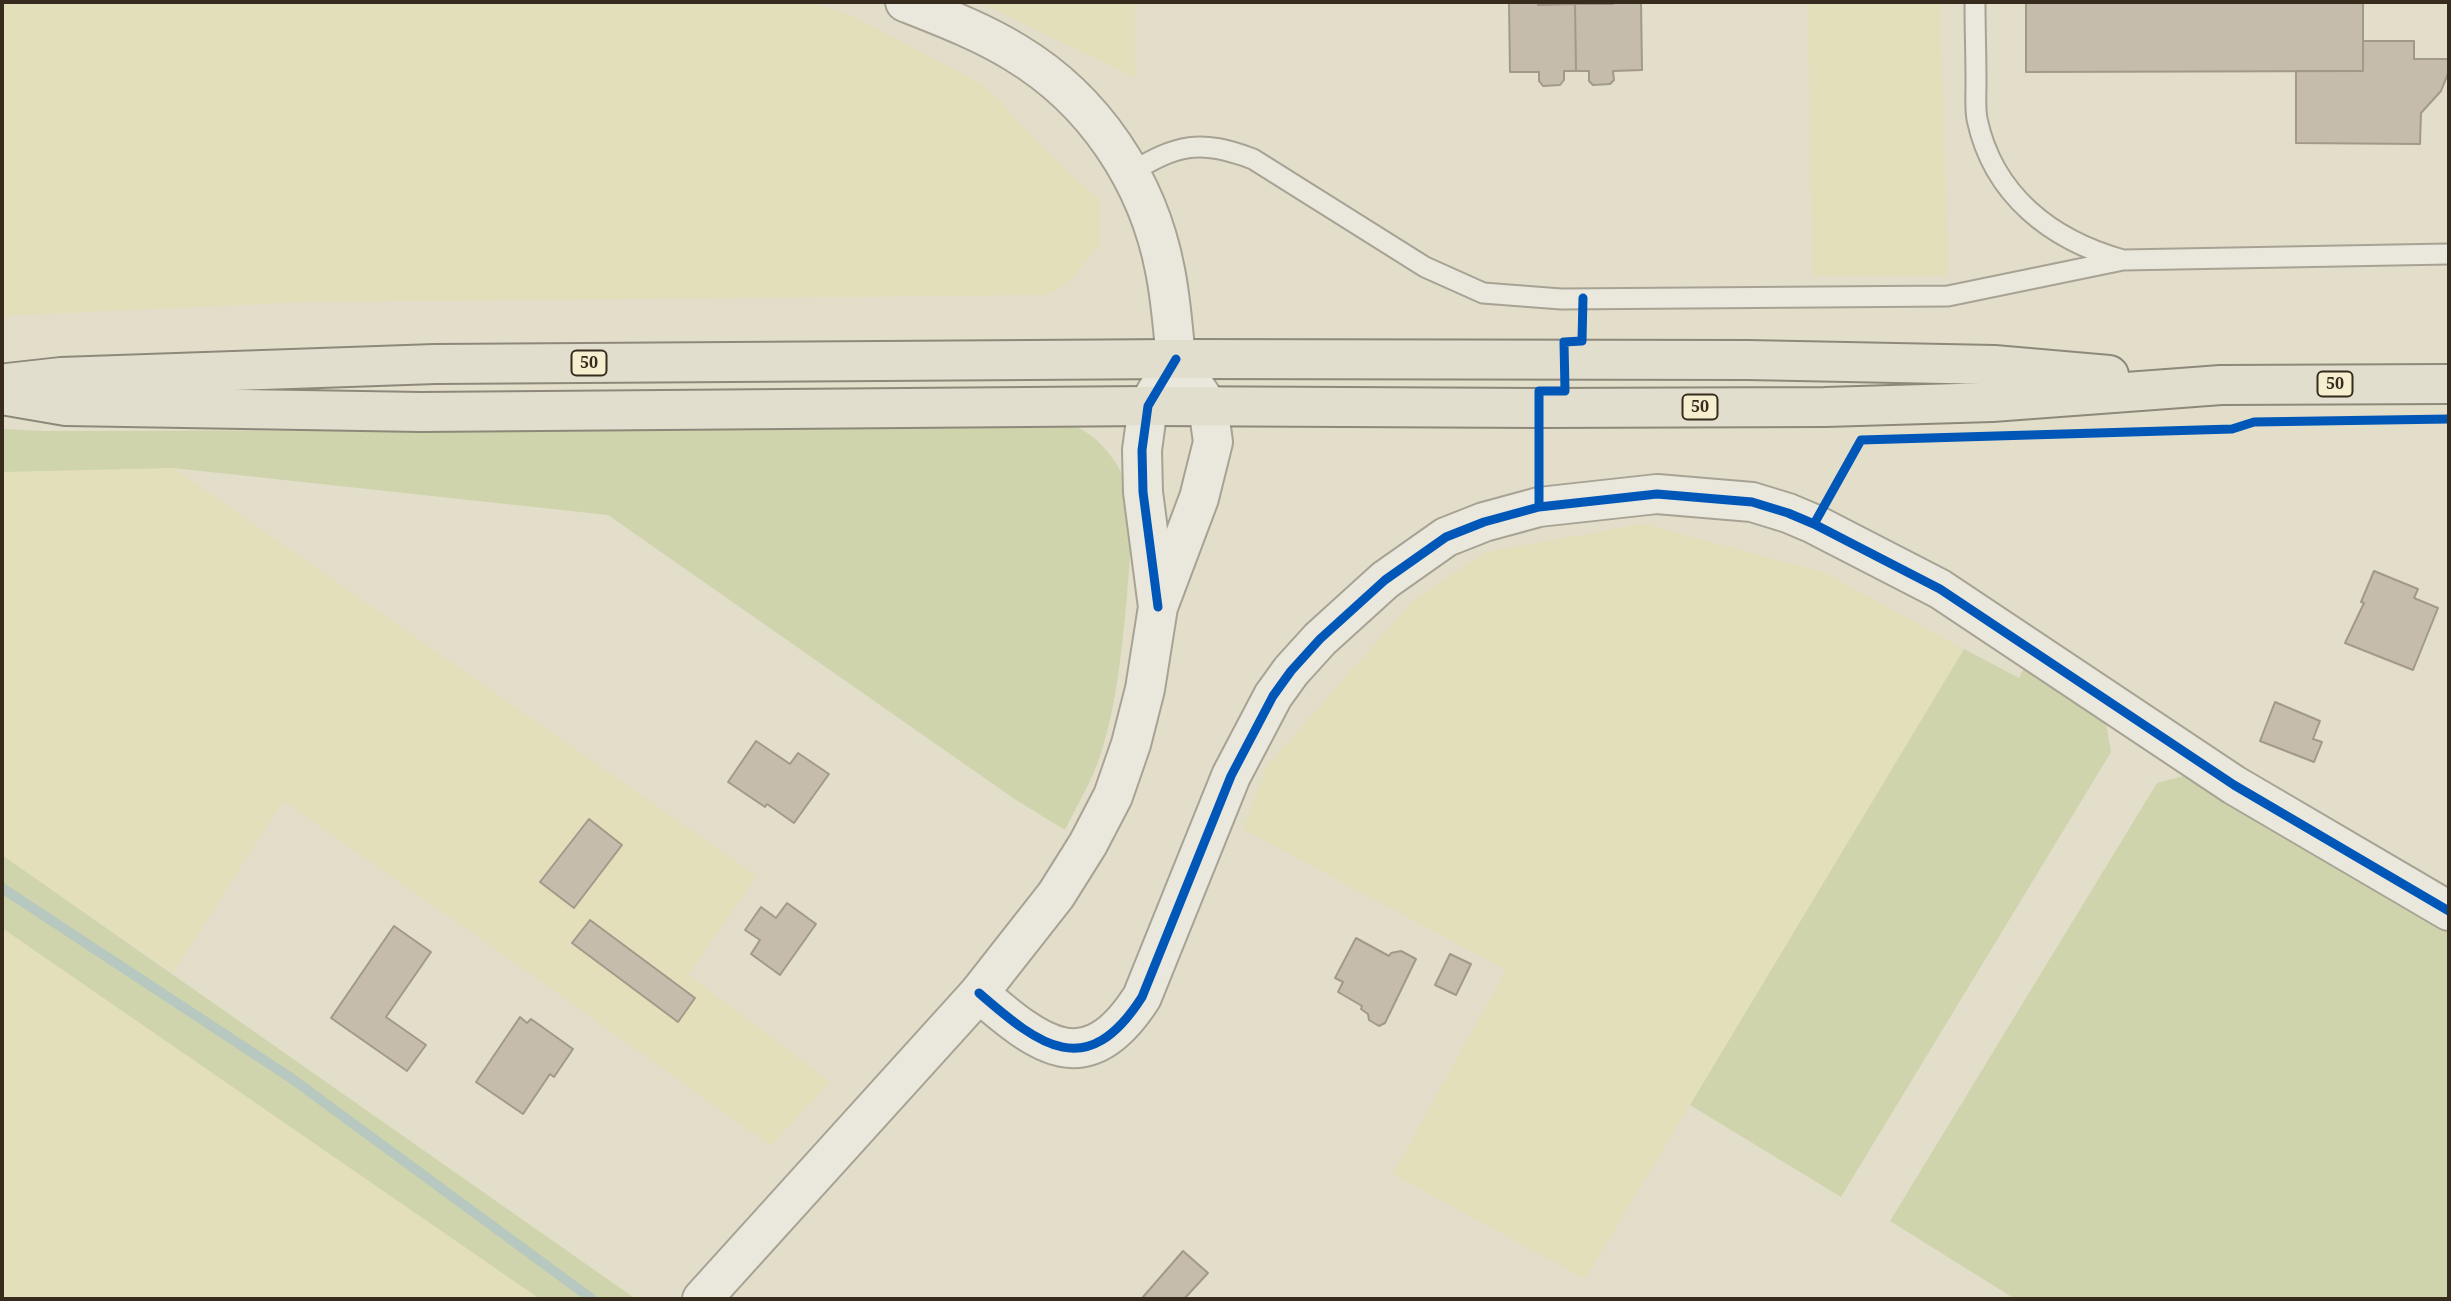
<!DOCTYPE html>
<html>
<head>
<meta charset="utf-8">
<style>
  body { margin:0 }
  #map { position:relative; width:2451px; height:1301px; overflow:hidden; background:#e2deca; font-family:"Noto Serif",serif }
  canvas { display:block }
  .frame { position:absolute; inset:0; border:4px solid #362b1c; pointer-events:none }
</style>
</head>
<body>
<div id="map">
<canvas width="2451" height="1301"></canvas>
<div class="frame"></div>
</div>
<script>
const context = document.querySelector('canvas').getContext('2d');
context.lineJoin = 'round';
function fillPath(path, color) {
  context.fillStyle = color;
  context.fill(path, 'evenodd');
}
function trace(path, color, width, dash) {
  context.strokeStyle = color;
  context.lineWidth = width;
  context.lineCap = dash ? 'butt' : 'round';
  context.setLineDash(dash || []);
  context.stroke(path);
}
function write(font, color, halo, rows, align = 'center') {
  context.font = font + ' "Noto Serif",serif';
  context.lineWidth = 7;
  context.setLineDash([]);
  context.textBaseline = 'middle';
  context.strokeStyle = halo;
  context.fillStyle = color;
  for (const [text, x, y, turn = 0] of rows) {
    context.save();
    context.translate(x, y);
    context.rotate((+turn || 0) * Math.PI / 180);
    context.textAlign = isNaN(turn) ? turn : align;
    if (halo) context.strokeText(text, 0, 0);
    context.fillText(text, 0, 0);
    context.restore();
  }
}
const farmland = new Path2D(`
  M2 2H808L851 15 985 86 1044 149 1100 201V244L1070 281 1047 295 307 302 2 316Z
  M980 2H1135V78Z
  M1808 2H1940L1948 276H1812Z
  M173 468 757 876 688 975 830 1082 771 1146 479 937 283 801 173 973 2 855V472Z
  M1643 524 1823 572 1964 649 1585 1279 1393 1174 1506 970 1243 829 1267 766 1413 601 1486 552Z
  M2 928 540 1299H2Z`);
const green = new Path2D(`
  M896 420 1066 423C1096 431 1123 464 1129 495 1134 526 1129 565 1127 596 1122 649 1117 702 1101 753 1093 779 1077 805 1065 830L1016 800 608 515 173 468 2 472V429L42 431 882 429Z
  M1964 649 2019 678 2027 661 2104 713 2111 752 1841 1197 1690 1105Z
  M2195 773 2449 928V1299H2015L1890 1221 2157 783Z
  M2 855 633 1297 631 1299H540L2 928Z`);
const stream = new Path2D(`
  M2 888 291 1078 592 1299`);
const building = new Path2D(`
  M1509 2H1538V5L1575 4 1576 71H1564V80L1560 85 1543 86 1539 81V72H1510Z
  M1613 2H1641L1642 70 1613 71 1614 80 1610 84 1593 85 1589 81V71H1576L1575 4H1613Z
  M2026 2H2363V71L2026 72Z
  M2363 41H2414V59H2449V71L2441 91 2421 113 2420 144 2296 143V71H2363Z
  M2374 571 2418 589 2414 598 2438 608 2413 670 2345 643 2364 603 2361 602Z
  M2275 702 2320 721 2313 739 2322 742 2314 762 2260 741Z
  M756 741 790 764 798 753 829 774 794 823 767 804 765 807 728 782Z
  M589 819 622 845 574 908 540 882Z
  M787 903 816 924 780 975 751 954 760 940 745 930 761 907 776 918Z
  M590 920 695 998 678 1022 572 943Z
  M394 926 431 952 386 1017 426 1045 407 1071 331 1018Z
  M1356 938 1389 956 1391 953 1401 951 1416 959 1385 1023 1379 1026 1369 1020 1368 1014 1361 1009 1362 1006 1338 992 1343 982 1335 978Z
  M1450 954 1471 964 1456 995 1435 985Z
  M520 1017 527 1023 531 1019 573 1049 554 1077 550 1074 523 1114 476 1082Z
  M1183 1251 1208 1273 1184 1299H1145L1143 1297Z`);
const service = new Path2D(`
  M1975 2C1975 29 1976 55 1976 82 1976 94 1975 108 1977 119 1993 195 2051 240 2123 260L2449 254
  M1130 173C1178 144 1200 139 1253 159L1425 267 1483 293 1561 299 1948 296 2123 260`);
const minor = new Path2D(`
  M905 2C943 17 982 32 1016 53 1094 100 1148 181 1165 270 1171 299 1173 330 1176 359
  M979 993C1040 1046 1087 1083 1142 997L1231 776 1273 696 1291 671 1320 639 1385 580 1446 537 1484 522 1539 507 1657 494 1752 502 1788 513 1814 524 1940 589 2234 785 2449 911`);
const tertiary = new Path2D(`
  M702 1299 979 993 1056 895 1088 844 1113 796 1131 744 1145 689 1158 607 1199 498 1213 442 1208 406 1176 359 1148 406 1142 450 1143 492 1158 607`);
const primary = new Path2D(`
  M7 383 61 377 435 364 1176 359 1748 360 1994 365 2109 375
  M2 395 66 406 421 412 1148 406 1539 408 1825 407 1992 402 2221 385 2449 384`);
const cycleway = new Path2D(`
  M1539 507V391H1565L1564 342 1582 341 1583 298
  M1814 524 1861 440 2232 429 2254 422 2449 419
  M1158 607 1143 492 1142 450 1148 406 1176 359
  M979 993C1040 1046 1087 1083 1142 997L1231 776 1273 696 1291 671 1320 639 1385 580 1446 537 1484 522 1539 507 1657 494 1752 502 1788 513 1814 524 1940 589 2234 785 2449 911`);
const shields = [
  [589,363,35],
  [2335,384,35],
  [1700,407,35]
];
const shieldNames = [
  ["50",589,363],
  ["50",2335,384],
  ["50",1700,407]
];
fillPath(farmland, '#e3dfba');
fillPath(green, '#cfd4ac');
trace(stream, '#b6c8bf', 10);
fillPath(building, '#c6bcab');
trace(building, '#a2998a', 2);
trace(service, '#a7a294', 23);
trace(minor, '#a7a294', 42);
trace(tertiary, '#a7a294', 42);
trace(primary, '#8d887a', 42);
trace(service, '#eae8dc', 19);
trace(minor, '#eae8dc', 38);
trace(tertiary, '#eae8dc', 38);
trace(primary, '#e2decd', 38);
trace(cycleway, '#0057b8', 9);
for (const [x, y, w] of shields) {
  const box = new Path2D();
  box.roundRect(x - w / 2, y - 12.5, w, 25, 5);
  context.fillStyle = '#f5eecf';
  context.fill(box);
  trace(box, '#362b1c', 2);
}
write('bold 16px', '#362b1c', null, shieldNames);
</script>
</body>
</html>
